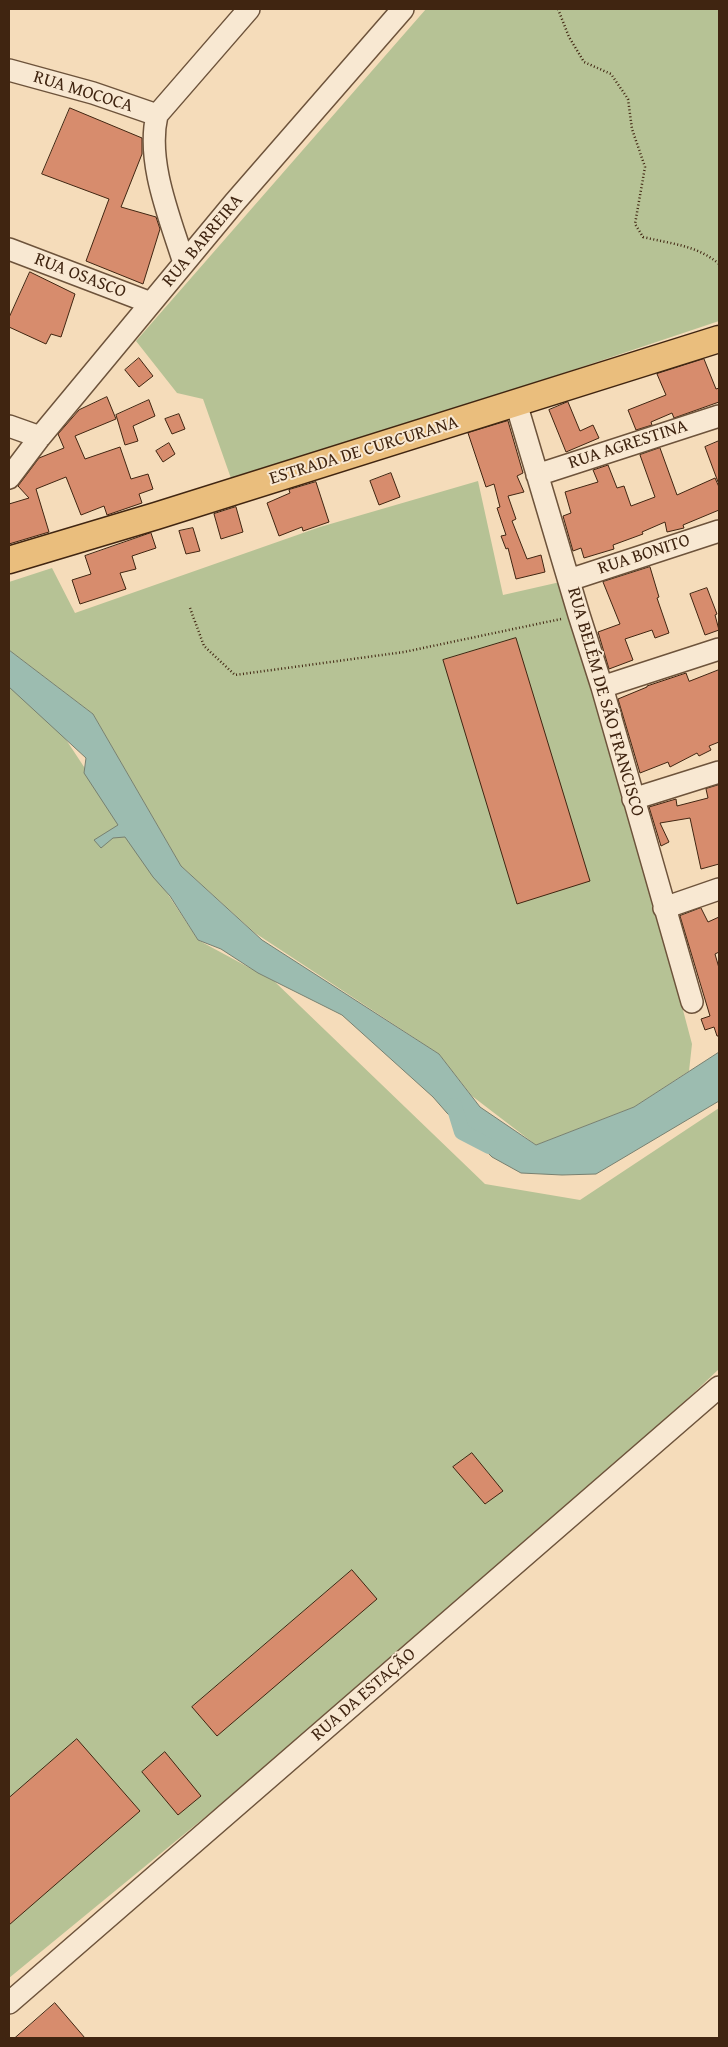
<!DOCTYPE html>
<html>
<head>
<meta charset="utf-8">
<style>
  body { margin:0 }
  #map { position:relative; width:728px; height:2047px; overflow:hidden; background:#f5dcba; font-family:"Gentium Book Plus",serif }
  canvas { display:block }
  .frame { position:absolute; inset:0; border:10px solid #402511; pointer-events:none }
</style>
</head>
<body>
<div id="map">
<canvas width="728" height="2047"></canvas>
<div class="frame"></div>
</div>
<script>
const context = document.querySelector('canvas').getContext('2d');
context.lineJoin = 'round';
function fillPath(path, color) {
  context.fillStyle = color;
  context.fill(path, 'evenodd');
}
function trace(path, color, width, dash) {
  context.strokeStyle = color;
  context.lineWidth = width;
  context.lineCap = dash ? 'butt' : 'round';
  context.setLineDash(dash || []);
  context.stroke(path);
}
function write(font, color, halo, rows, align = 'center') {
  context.font = font + ' "Gentium Book Plus",serif';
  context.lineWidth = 4;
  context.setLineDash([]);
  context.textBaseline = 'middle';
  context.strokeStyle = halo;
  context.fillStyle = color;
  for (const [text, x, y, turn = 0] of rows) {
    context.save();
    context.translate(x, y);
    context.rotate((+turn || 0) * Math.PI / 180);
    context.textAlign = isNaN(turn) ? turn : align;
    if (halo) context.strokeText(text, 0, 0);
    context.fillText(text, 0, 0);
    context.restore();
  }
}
const green = new Path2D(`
  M426 9H719V321L233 484 203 399 177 393 136 341Z
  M478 481 503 595 569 580 692 1044 689 1071 634 1107 536 1145 472 1096 439 1054 255 933 181 866 93 714 9 650V582L52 568 75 613 320 527Z
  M9 684 63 735 198 940 274 981 485 1184 580 1200 719 1108V1369L517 1561 9 1978Z`);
const water = new Path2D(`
  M9 650 93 714 181 866 262 940 439 1054 480 1107 536 1145 634 1107 719 1052V1101L596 1174 562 1175 521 1173 492 1157 447 1113 433 1097 342 1015 258 973 221 949 198 940 170 896 153 877 125 837 113 838 101 848 94 840 118 825 84 773 86 758 9 687Z`);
const canal = new Path2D(`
  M454 1106 462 1132 489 1146`);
const building = new Path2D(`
  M70 108 142 138V154L121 207 156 217 160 229 143 284 86 261 109 199 42 174Z
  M30 272 75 294 61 337 51 334 46 344 9 327V318Z
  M139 358 153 376 139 387 125 370Z
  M704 359 716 389 719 388V402L674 418 672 413 651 422 652 425 636 430 628 410 666 395 657 374Z
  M107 397 116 419 75 436 85 459 120 447 131 479 148 474 153 489 139 494 142 503 107 515 104 506 81 515 66 477 36 489 49 532 9 544V504L29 498 18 486 39 458 64 448 58 434 79 410Z
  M149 400 155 416 133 426 138 441 125 445 116 415Z
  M568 402 580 431 593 425 599 438 566 452 549 410Z
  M179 414 185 429 172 434 165 419Z
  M508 421 523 473 517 476 524 492 508 496 516 519 512 521 527 559 541 555 545 572 516 579 508 548 506 549 501 536 506 535 497 508 500 507 494 484 486 487 468 433Z
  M719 441V482H718L705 447Z
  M169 443 175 454 163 462 156 451Z
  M660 448 677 495 715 478 719 487V510L683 525 684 528 667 532 665 522 642 532 643 534 613 545 614 549 584 558 581 548 573 551 563 516 571 513 565 492 598 482 593 470 608 465 617 488 624 486 631 506 655 497 640 455Z
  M391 473 400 497 379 505 370 481Z
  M316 482 329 522 303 531 302 527 279 536 267 503 290 493 289 490Z
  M236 507 243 532 221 539 214 514Z
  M193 528 200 551 186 554 179 531Z
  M151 533 156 548 132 556 136 569 120 573 126 589 80 604 72 580 91 574 85 556Z
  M650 567 659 597 657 598 669 633 655 638 652 630 625 639 633 660 609 669 598 632 620 624 603 582Z
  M707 588 717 614 715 615 719 630 705 635 690 594Z
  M516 638 590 881 517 904 443 660Z
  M719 670V742L709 746 711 750 699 756 697 753 670 767 668 762 640 773 618 699 647 687V686L686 673 689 681Z
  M719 785V864L701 869 690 818 660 823 669 842 661 846 649 807 676 799 677 806 708 798 706 789Z
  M701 908 708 922 719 917V952L715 954 719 968V1036H717L714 1027 705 1030 701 1019 710 1016 680 916Z
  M472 1453 503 1491 485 1504 453 1467Z
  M352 1570 377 1599 217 1736 192 1707Z
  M77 1739 140 1811 9 1925V1798Z
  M165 1752 201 1796 178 1815 142 1772Z
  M55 2003 85 2038H15Z`);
const path = new Path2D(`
  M558 9 569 37 584 62 611 74 628 99 632 129 645 167 635 224 643 237C671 244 697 245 719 264
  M190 608 204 646 235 675 404 652 561 619`);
const minor = new Path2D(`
  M9 70 93 93 157 115
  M9 249 151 303
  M184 263C170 218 146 162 157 115L249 9
  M516 403 579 615 602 687 692 1002
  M9 426 40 437
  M537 475 719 416
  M9 478 40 437 234 203 403 9
  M569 580 719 531
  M602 687 719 649
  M633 799 719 772
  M664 908 719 889
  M9 2003 719 1387`);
const major = new Path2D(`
  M9 560 156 516 719 339`);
const streetNames = [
  ["RUA MOCOCA",83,92,17],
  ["RUA BARREIRA",203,241,-50],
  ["RUA OSASCO",80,276,21],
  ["RUA AGRESTINA",628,445,-18],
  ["ESTRADA DE CURCURANA",364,451,-17],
  ["RUA BONITO",644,555,-18],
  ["RUA BELÉM DE SÃO FRANCISCO",605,702,74],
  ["RUA DA ESTAÇÃO",364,1695,-41]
];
fillPath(green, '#b6c295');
fillPath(water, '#9cbcb0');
trace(water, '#778070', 1);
trace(canal, '#9cbcb0', 16);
fillPath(building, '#d78c6d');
trace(building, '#402511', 1);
trace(minor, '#6d533b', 24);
trace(major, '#402511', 29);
trace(path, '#402511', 2.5, [1, 2.5]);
trace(minor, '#f8e8d2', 21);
trace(major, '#eabe7d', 26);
write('18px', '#402511', '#f8e8d2', streetNames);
</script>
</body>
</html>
